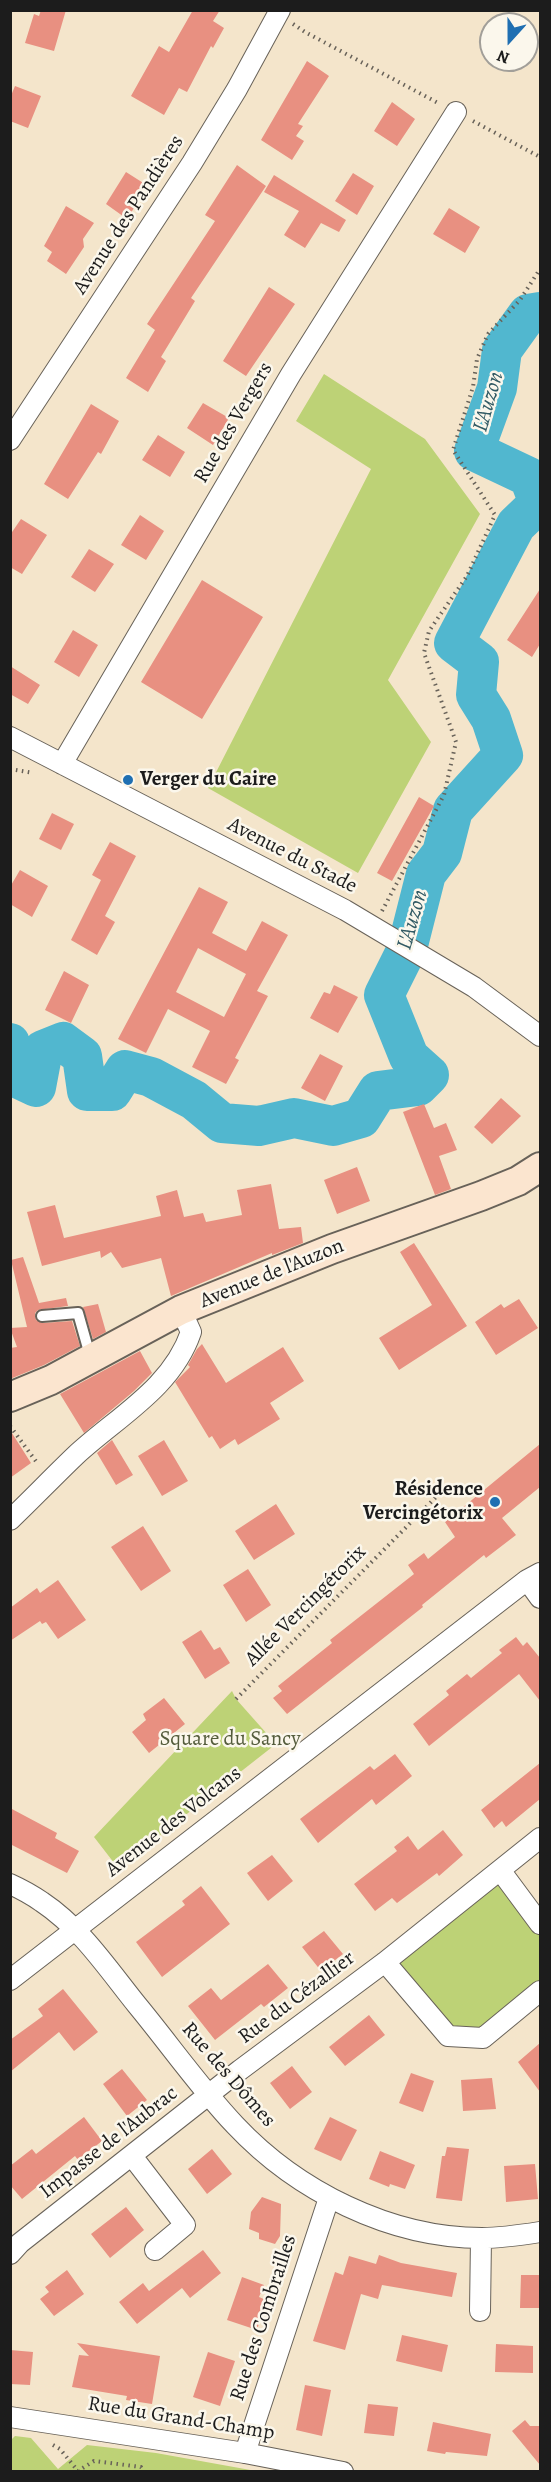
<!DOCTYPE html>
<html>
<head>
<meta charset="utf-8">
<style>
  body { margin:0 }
  #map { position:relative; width:551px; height:2482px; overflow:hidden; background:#f4e5cb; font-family:Alegreya,serif }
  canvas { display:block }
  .frame { position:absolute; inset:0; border:12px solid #1c1c1c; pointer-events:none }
  .north { position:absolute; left:479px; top:12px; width:60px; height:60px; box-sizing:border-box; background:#fbf7ec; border:2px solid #a29f99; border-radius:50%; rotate:201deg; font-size:16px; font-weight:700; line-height:24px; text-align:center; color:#1c1c1c }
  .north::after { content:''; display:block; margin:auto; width:21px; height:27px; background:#1f6fb2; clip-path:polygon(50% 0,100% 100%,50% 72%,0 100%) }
</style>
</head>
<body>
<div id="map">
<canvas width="551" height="2482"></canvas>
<div class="frame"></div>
<div class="north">N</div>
</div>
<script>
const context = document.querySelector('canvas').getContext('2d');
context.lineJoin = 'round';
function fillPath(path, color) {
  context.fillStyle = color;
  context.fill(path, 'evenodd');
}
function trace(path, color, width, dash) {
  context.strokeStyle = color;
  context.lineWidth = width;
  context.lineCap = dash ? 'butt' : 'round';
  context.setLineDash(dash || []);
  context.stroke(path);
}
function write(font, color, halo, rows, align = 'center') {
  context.font = font + ' Alegreya,serif';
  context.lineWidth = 5;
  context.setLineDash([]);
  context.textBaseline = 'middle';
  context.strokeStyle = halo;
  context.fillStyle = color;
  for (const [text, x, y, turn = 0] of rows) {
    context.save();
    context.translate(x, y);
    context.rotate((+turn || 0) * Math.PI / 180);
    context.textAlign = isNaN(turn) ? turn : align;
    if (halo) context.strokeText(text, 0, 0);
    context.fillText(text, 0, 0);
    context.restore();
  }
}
const green = new Path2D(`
  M324 374 425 439 480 514 388 680 431 742 358 873 208 788 371 469 296 421Z
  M232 1691 236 1699 276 1744 118 1868 94 1837Z
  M500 1870 540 1924V1991L483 2038 448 2036 385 1962Z
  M15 2436 31 2438 58 2469 87 2445 156 2453 256 2471H11V2440Z`);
const river = new Path2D(`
  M10 1043 19 1079 36 1087 43 1050 63 1042 82 1056 87 1091H112L125 1070 151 1077 194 1100 222 1123 259 1126 294 1118 333 1126 361 1118 378 1091 418 1086 429 1075 409 1057 384 995 407 949 426 874 442 853 453 810 503 755 491 719 476 695 479 662 454 643 516 525 539 503 529 477 474 451 497 388 502 350 528 314 540 312`);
const building = new Path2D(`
  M41 10H66L54 51 25 43 34 14 39 16Z
  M193 10H220L213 21 224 28 213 48 211 46 187 92 179 88 164 115 131 96 159 46 169 52Z
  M307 61 329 76 298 124 303 126 296 136 304 141 292 160 261 140Z
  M15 86 41 96 28 128 10 121V98Z
  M392 102 415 119 397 146 374 131Z
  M237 165 266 186 191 298 195 301 161 357 166 361 148 392 126 378 155 330 147 324 215 221 205 215Z
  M126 172 148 186 127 219 106 204Z
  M353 173 374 186 357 215 335 201Z
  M274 175 346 220 339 232 321 223 305 248 284 235 299 211 264 192Z
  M66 206 94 223 83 239 84 247 66 274 47 261 52 252 44 246Z
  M449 208 480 227 465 253 433 234Z
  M269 287 295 304 246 376 223 361Z
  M203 403 229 418 213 445 187 428Z
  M91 404 119 421 101 454 98 452 68 499 44 484Z
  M158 435 185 452 170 477 142 460Z
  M140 515 164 531 146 560 121 545Z
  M21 519 47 535 22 574 10 567V535Z
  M89 549 114 564 95 592 71 577Z
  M202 580 263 617 202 719 141 682Z
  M540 589V644L532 657 507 640Z
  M73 630 98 645 79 677 54 662Z
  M10 666 40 685 28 704 10 694Z
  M419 797 434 806 392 881 377 873Z
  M52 813 74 824 61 850 39 839Z
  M110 842 136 856 105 916 115 922 97 955 71 940 101 880 92 875Z
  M20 870 48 886 32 917 10 904V887Z
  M199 887 228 902 212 933 246 951 262 921 288 935 257 991 268 996 235 1058 239 1060 226 1084 192 1067 210 1031 168 1009 146 1053 118 1039ZM198 948 246 974 224 1017 176 992Z
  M64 971 89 985 71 1023 45 1010Z
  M334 985 358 997 338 1033 310 1018 324 992 330 994Z
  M320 1054 343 1066 325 1101 301 1088Z
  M501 1098 521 1116 492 1144 474 1127Z
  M424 1104 434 1128 446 1123 457 1150 439 1156 451 1189 435 1195 403 1112Z
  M357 1167 370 1201 337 1214 324 1180Z
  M271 1184 279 1229 301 1227 303 1243 272 1255V1253L171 1296 161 1258 122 1268 111 1252 101 1258 100 1251 42 1266 27 1212 55 1205 64 1238 161 1216 156 1196 177 1190 184 1217 203 1213 206 1222 242 1215 237 1190Z
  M414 1243 467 1326 399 1370 379 1338 432 1305 400 1252Z
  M23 1257 39 1303 66 1298 68 1306 38 1310 35 1313 36 1320 43 1323 72 1321 80 1346 44 1365 10 1379V1348L17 1347 10 1328 27 1327 11 1260Z
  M519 1299 538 1328 496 1355 475 1322 501 1304 504 1308Z
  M98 1304 106 1332 93 1339 83 1307Z
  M202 1344 226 1383 283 1347 304 1381 270 1403 280 1419 238 1445 235 1439 220 1449 212 1436 209 1438 175 1382 190 1367 188 1365 197 1349Z
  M140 1351 152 1373 134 1391 84 1433 60 1394Z
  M10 1430 31 1463 10 1478Z
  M112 1440 133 1475 116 1485 97 1453Z
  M164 1440 188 1481 162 1496 138 1456Z
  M540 1444V1487L502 1518 516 1535 486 1558 484 1555 422 1605 423 1607 287 1714 273 1698 282 1691 278 1686 332 1643 330 1640 414 1574 408 1565 424 1553 428 1559 455 1537 445 1522Z
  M276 1504 295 1534 254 1560 235 1531Z
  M143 1526 171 1571 141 1591 111 1547Z
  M248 1569 271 1605 246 1622 223 1585Z
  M58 1580 86 1620 58 1639 46 1622 42 1624 40 1621 10 1641V1608L37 1588 40 1593Z
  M201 1630 214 1650 220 1647 230 1663 205 1679 182 1642Z
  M516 1637 523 1646 527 1642 540 1658V1701L519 1674 429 1746 413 1724 449 1695 446 1691 467 1674 471 1678 502 1653 499 1650Z
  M164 1698 185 1724 149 1753 132 1732 146 1720 143 1714Z
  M395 1754 412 1776 376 1805 372 1799 318 1843 300 1819 370 1766 374 1770Z
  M540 1763V1799L506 1827 502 1821 494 1828 481 1810Z
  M10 1808 57 1833 55 1838 79 1851 67 1873 10 1844Z
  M443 1830 463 1855 439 1876 437 1873 397 1903 392 1898 375 1911 354 1884 397 1851 394 1847 408 1836 418 1850Z
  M272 1855 293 1881 268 1901 247 1873Z
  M201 1886 230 1924 162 1977 136 1942 185 1905 182 1901Z
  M324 1931 343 1954 321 1971 302 1947Z
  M268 1964 288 1988 264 2007 261 2004 215 2040 188 2006 211 1988 221 2000Z
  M63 1989 98 2032 74 2051 59 2032 10 2072V2040L43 2016 38 2009Z
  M369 2015 385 2035 345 2066 329 2047Z
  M540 2043V2092L518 2062Z
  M292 2066 312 2092 290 2109 270 2083Z
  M122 2069 147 2100 127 2116 103 2084Z
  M411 2073 434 2081 423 2112 399 2103Z
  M492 2078 496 2109 463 2111 461 2080Z
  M84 2117 102 2141 78 2160 75 2156 22 2199 10 2185V2166L32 2149 36 2154Z
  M330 2117 357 2130 341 2161 314 2149Z
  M447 2147 469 2149 462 2201 436 2198 442 2156H445Z
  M212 2149 232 2174 207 2194 188 2169Z
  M380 2151 415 2165 405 2189 390 2184 389 2187 369 2179Z
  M535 2164 538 2199 506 2202 504 2166Z
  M262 2197 281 2204 280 2236 275 2244 259 2239V2233L249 2229 251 2212Z
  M126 2207 144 2230 110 2258 91 2234Z
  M203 2250 221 2273 190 2298 182 2288 137 2324 119 2302 143 2283 149 2291Z
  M379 2255 401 2263 457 2273 452 2297 382 2285 378 2299 361 2294 345 2350 313 2341 335 2272 343 2275 349 2256 376 2264Z
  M67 2270 84 2294 54 2316 40 2299 49 2292 45 2287Z
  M521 2275H540V2308H520Z
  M242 2277 264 2285 259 2297 266 2300 257 2330 227 2320Z
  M402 2335 448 2345 442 2372 396 2361Z
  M77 2343 160 2356 152 2404 126 2400 127 2396 72 2387 79 2355 89 2356Z
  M496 2344 533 2346V2373L495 2372Z
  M10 2350 33 2352 30 2385 10 2384Z
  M208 2352 235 2361 220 2406 193 2397Z
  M305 2385 331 2390 322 2436 296 2430Z
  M368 2404 398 2407 394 2436 364 2433Z
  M525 2420 530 2426H540V2465L512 2431Z
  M433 2422 491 2434 487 2456 446 2452 445 2454 427 2451Z`);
const path = new Path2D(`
  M293 24 305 32 440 104
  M473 121 540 157
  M10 769 33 773
  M382 911 444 795 456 742 424 653 429 631 467 576 495 515 453 450 473 387 477 359 488 334 520 300 540 269
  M10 1426 38 1464
  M236 1699 441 1492 451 1488
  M53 2445 60 2449 78 2471 94 2461 141 2467 144 2472`);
const lane = new Path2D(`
  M42 1316 78 1313 91 1359`);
const street = new Path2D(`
  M10 440 192 163 237 89 280 10
  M10 737 345 910 474 987 540 1036
  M62 764 291 374 456 112
  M10 1520C32 1499 54 1476 76 1455 117 1417 172 1388 191 1332L181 1310
  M527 1580 540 1598
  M500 1870 540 1924
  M10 1884C21 1889 32 1895 42 1902 81 1928 108 1969 137 2005 170 2045 200 2088 235 2125 297 2191 390 2238 482 2238 501 2238 521 2235 540 2232
  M385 1962 448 2036 483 2038 540 1991
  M10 1980 527 1580 540 1573
  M132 2156 185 2225 155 2250
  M10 2254 20 2243 240 2070 385 1962 540 1838
  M480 2311 481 2238
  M10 2417 245 2453 343 2472
  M245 2453 329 2198`);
const secondary = new Path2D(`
  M10 1397 51 1380 181 1310 332 1249 481 1196 518 1181 540 1167`);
const markers = [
  [128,780,6,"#1f6fb2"],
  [495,1502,6,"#1f6fb2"]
];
const streetNames = [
  ["Avenue des Pandières",129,215,-57],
  ["Rue des Vergers",234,423,-60],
  ["Avenue du Stade",292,856,27],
  ["Avenue de l'Auzon",272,1274,-22],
  ["Allée Vercingétorix",306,1606,-45],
  ["Avenue des Volcans",174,1822,-38],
  ["Rue du Cézallier",297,1998,-37],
  ["Rue des Dômes",228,2075,49],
  ["Impasse de l'Aubrac",109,2143,-38],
  ["Rue des Combrailles",264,2318,-72],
  ["Rue du Grand-Champ",181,2419,9]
];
const poiNames = [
  ["Verger du Caire",140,780],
  ["Résidence",483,1490,"right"],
  ["Vercingétorix",483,1514,"right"]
];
const parkNames = [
  ["Square du Sancy",230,1740]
];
const waterNames = [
  ["L'Auzon",489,402,-74],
  ["L'Auzon",413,920,-74]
];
fillPath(green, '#bdd276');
trace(river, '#51b7cf', 40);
fillPath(building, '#e89081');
trace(lane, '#686259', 14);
trace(street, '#686259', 22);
trace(secondary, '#686259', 32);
trace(path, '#686259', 4, [1.5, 4.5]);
trace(lane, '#fff', 10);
trace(street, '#fff', 20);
trace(secondary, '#fbe5cf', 28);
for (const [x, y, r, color] of markers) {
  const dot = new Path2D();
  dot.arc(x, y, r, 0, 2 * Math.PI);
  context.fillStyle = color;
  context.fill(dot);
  trace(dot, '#fbf7ec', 2);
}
write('21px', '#1c1c1c', '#fbf7ec', streetNames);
write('bold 21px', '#1c1c1c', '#fbf7ec', poiNames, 'left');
write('21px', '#545c3c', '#fbf7ec', parkNames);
write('italic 22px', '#315a64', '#fbf7ec', waterNames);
</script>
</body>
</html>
